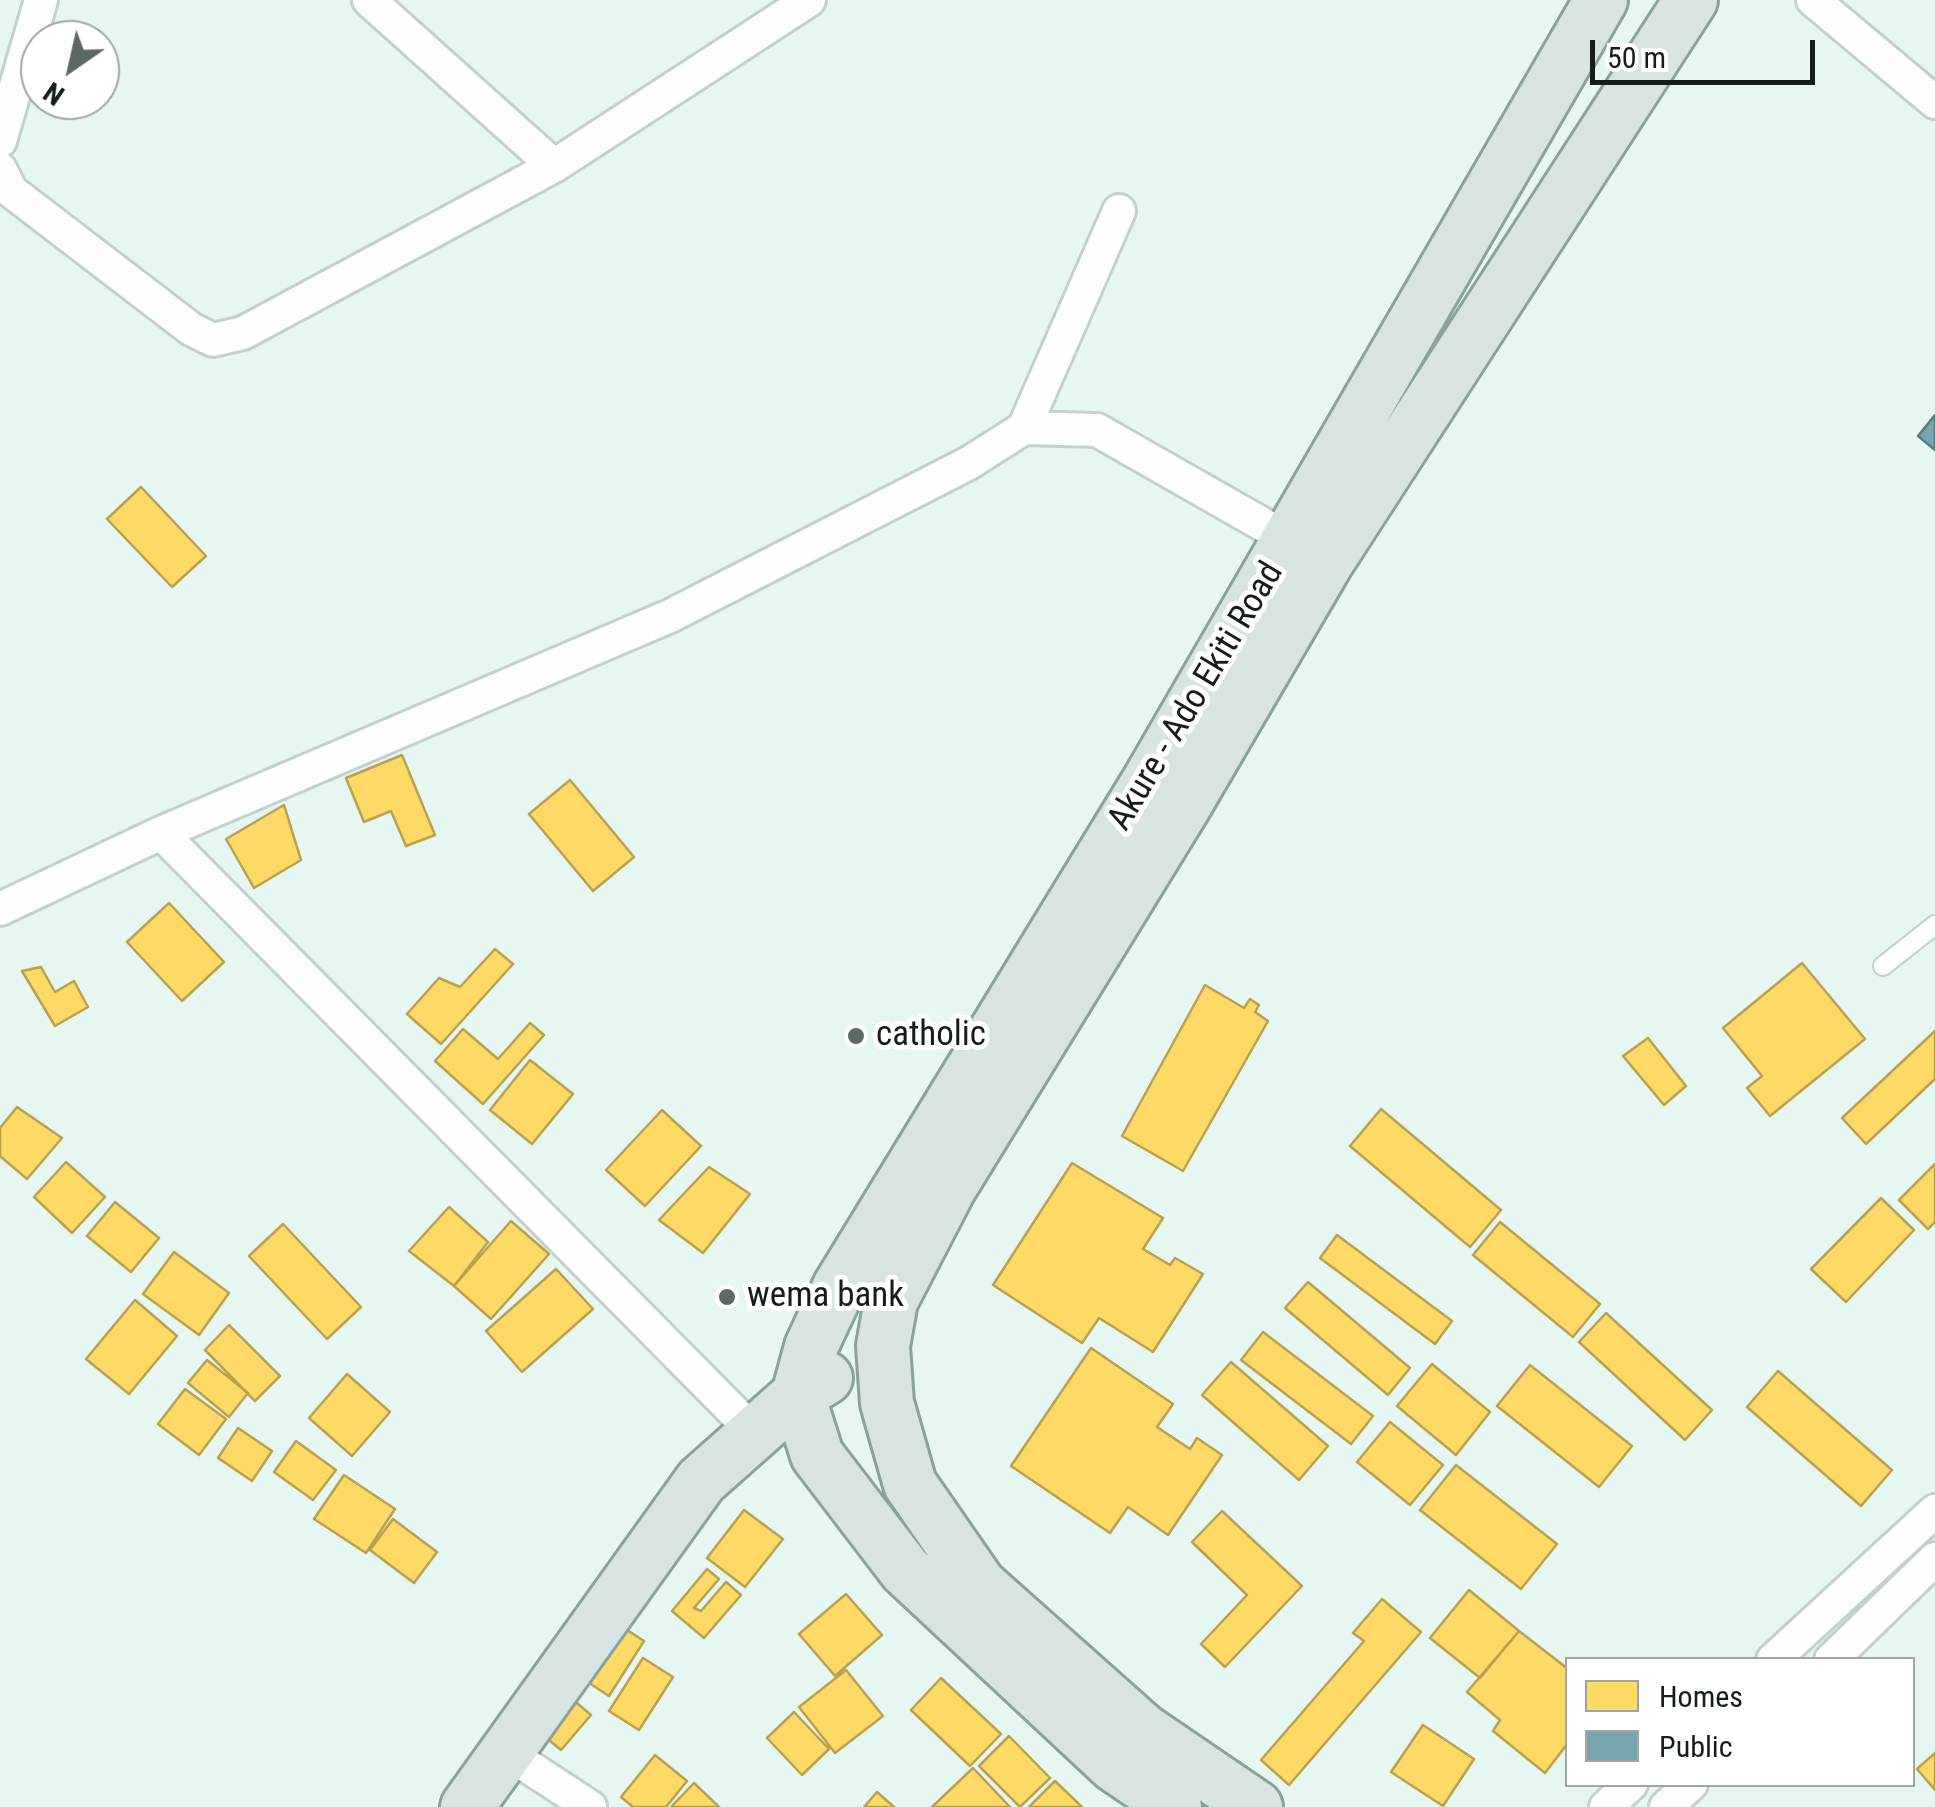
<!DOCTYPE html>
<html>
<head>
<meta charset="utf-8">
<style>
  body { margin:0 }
  #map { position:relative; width:1935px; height:1807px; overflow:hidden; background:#e6f6f0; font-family:"Roboto Condensed",sans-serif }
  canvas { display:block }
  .legend { position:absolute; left:1565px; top:1657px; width:350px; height:130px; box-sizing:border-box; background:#fff; border:2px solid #a1a5a3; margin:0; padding:12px 18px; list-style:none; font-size:30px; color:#131d1a }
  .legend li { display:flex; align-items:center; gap:20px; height:50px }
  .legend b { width:50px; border:2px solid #a1a5a3 }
  .north { position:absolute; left:20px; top:20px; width:100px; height:100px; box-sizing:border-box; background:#fff; border:2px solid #a1a5a3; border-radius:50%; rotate:214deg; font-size:28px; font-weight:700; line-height:40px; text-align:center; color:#131d1a }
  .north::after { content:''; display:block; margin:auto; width:35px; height:45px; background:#5d6965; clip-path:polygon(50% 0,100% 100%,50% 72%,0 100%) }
  .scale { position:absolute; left:1590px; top:40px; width:225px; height:45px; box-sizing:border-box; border:5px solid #131d1a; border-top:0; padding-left:12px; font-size:30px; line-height:35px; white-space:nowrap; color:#131d1a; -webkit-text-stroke:8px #fff; paint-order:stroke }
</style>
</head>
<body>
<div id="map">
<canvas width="1935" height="1807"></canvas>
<ul class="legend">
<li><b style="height:28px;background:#ffd966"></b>Homes</li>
<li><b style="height:28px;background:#76a5af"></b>Public</li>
</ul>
<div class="north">N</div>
<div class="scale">50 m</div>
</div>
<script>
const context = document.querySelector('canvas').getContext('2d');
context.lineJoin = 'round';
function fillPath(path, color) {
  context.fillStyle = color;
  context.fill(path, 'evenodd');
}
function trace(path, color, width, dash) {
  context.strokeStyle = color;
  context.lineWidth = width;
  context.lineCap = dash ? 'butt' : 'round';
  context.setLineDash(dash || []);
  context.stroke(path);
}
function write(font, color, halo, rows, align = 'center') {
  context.font = font + ' "Roboto Condensed",sans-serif';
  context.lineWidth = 10;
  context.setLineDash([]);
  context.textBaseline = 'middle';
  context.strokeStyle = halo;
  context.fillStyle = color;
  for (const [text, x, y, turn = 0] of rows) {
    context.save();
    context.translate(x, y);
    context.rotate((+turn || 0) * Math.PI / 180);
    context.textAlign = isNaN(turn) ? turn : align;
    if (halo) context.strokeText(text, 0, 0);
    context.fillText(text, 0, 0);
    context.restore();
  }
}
const homes = new Path2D(`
  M141 487 206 556 172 587 107 519Z
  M402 755 435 835 406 846 391 811 364 822 346 778Z
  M570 780 634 857 593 891 529 814Z
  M284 805 301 860 254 888 226 839Z
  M169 903 224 962 182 1001 127 942Z
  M495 949 513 964 441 1044 407 1014 439 978 460 987Z
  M1802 963 1865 1039 1770 1116 1747 1088 1762 1076 1723 1028Z
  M41 967 55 992 74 981 88 1007 55 1026 22 971Z
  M1205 985 1244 1008 1250 999 1259 1005 1255 1012 1268 1021 1183 1171 1122 1136Z
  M530 1023 544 1035 483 1104 435 1061 463 1029 498 1059Z
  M1935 1031V1079L1866 1144 1842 1118Z
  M1648 1038 1686 1086 1664 1105 1623 1056Z
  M530 1060 573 1094 532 1144 490 1110Z
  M17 1107 62 1138 27 1179 0 1156V1128Z
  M1381 1109 1501 1210 1470 1247 1350 1146Z
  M662 1110 701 1146 645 1206 606 1170Z
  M66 1162 105 1197 72 1233 34 1197Z
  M1072 1163 1163 1218 1143 1249 1170 1265 1175 1258 1203 1274 1153 1352 1099 1318 1082 1343 993 1285Z
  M1935 1164V1222L1928 1229 1899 1200Z
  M709 1167 750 1194 703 1253 659 1220Z
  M1881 1198 1914 1230 1846 1302 1811 1269Z
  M115 1202 159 1238 131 1272 87 1236Z
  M449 1207 488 1242 454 1286 409 1251Z
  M511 1221 549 1254 491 1319 454 1286Z
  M1500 1222 1600 1304 1573 1337 1473 1255Z
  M283 1224 361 1307 327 1339 249 1256Z
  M1337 1235 1452 1321 1435 1344 1320 1258Z
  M174 1252 229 1293 199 1335 143 1294Z
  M556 1269 593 1309 522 1372 486 1331Z
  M1308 1282 1410 1368 1388 1395 1285 1308Z
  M135 1300 177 1336 129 1394 86 1359Z
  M1606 1313 1712 1410 1685 1440 1579 1342Z
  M229 1325 280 1376 255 1401 205 1350Z
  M1263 1332 1373 1416 1351 1444 1241 1360Z
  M1091 1348 1173 1404 1157 1427 1190 1449 1197 1438 1222 1455 1168 1535 1128 1507 1110 1533 1011 1466Z
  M207 1360 248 1393 229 1417 188 1383Z
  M1231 1362 1328 1446 1299 1480 1202 1395Z
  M1432 1364 1490 1412 1456 1455 1397 1406Z
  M1530 1365 1632 1446 1599 1487 1497 1406Z
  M1778 1371 1892 1470 1861 1506 1747 1407Z
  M347 1374 390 1412 352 1456 309 1418Z
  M185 1389 226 1419 199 1455 158 1424Z
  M1390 1422 1443 1465 1410 1505 1357 1462Z
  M238 1428 272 1451 252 1481 218 1458Z
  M296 1441 336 1470 313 1500 274 1472Z
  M1456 1465 1557 1544 1521 1589 1420 1510Z
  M344 1475 395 1509 366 1553 314 1519Z
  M744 1510 783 1539 745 1587 707 1558Z
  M1222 1511 1302 1586 1225 1667 1201 1644 1247 1595 1192 1542Z
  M393 1519 437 1552 414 1583 370 1550Z
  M707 1569 719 1579 694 1608 701 1611 726 1582 741 1595 704 1638 672 1611Z
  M1469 1590 1519 1631 1480 1678 1430 1638Z
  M846 1594 882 1635 835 1676 799 1634Z
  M1382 1599 1421 1632 1289 1785 1261 1760 1364 1641 1353 1633Z
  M592 1607 644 1641 609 1696 557 1662Z
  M1519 1631 1568 1669V1743L1545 1773 1493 1731 1500 1720 1467 1692Z
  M643 1658 673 1677 639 1730 609 1711Z
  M846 1670 883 1716 835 1753 799 1707Z
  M941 1678 1001 1734 970 1766 911 1710Z
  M551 1681 591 1715 561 1750 521 1717Z
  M794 1712 829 1749 802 1775 767 1738Z
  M1423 1725 1474 1759 1443 1806 1391 1772Z
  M1009 1736 1050 1778 1020 1807 979 1766Z
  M1935 1753V1790L1917 1769Z
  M655 1755 687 1781 666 1807H633L621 1797Z
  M973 1768 1010 1807H932Z
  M1055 1781 1082 1807H1029Z
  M694 1783 719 1807H671Z
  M877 1792 894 1807H864Z`);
const public = new Path2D(`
  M1935 415V450L1918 436Z`);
const lane = new Path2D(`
  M1883 966 1935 925`);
const street = new Path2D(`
  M369 0 554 166
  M1813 0 1935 102
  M0 141 41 0
  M0 169 11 191 191 329 213 340 243 333 554 166 809 0
  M1024 428 1119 211
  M161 833 670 616 969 463 1024 428 1097 430 1290 540
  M0 909 161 833 754 1432
  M1773 1660 1935 1511
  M1831 1660 1935 1559
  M506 1752 590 1807
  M1606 1807 1631 1784
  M1666 1807 1691 1784`);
const primary = new Path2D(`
  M798 1395 811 1347 839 1287 1148 782 1601 0
  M798 1395 817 1455 905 1570 1114 1765 1175 1807
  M467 1807 701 1481 798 1395 826 1378
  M1256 1807 1143 1730 980 1585 910 1484 887 1403 883 1346 891 1301 949 1189 1185 805 1327 562 1691 0`);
const markers = [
  [856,1036,10,"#5d6965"],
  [727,1297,10,"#5d6965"]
];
const streetNames = [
  ["Akure - Ado Ekiti Road",1197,697,-59]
];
const poiNames = [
  ["catholic",876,1036],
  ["wema bank",747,1297]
];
fillPath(homes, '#ffd966');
trace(homes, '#b8a14f', 2.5);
fillPath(public, '#76a5af');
trace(public, '#587c82', 2.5);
trace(lane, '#c4d0cc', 22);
trace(street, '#c4d0cc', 38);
trace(primary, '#88a39c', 58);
trace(lane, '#fbfefd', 18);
trace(street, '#fbfefd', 32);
trace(primary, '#d8e4e1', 52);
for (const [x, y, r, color] of markers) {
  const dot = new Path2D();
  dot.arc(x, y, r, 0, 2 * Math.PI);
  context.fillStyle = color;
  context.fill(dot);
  trace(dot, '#fff', 4);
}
write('35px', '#131d1a', '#fff', streetNames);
write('35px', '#131d1a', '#fff', poiNames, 'left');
</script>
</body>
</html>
